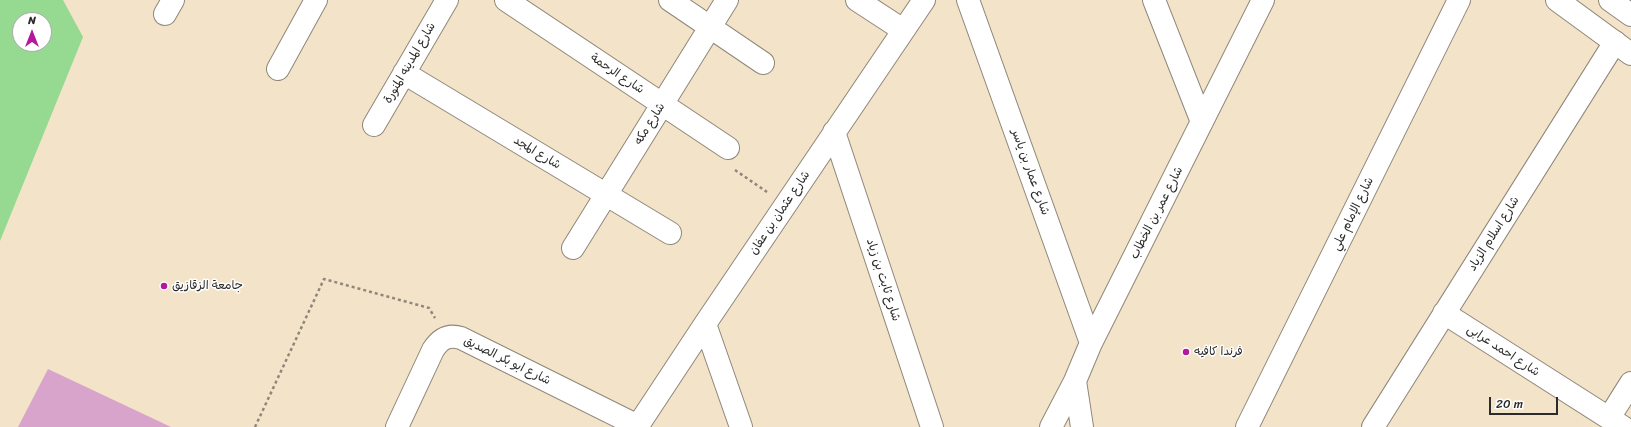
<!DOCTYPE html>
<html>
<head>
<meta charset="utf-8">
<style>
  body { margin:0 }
  #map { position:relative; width:1631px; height:427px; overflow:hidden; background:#f3e3c9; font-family:Sriracha,sans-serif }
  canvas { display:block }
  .north { position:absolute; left:12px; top:12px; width:40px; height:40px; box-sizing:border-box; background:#fff; border:1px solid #aaa; border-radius:50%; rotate:0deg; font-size:11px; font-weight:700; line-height:16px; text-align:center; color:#2b2b2b }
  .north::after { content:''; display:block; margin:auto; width:14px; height:18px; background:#b5179e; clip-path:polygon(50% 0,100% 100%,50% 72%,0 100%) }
  .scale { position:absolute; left:1489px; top:397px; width:69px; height:18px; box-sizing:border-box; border:2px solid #2b2b2b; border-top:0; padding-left:5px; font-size:12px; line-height:14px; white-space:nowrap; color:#2b2b2b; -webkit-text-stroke:3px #fff; paint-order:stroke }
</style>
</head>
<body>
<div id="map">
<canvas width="1631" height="427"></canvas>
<div class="north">N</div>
<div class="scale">20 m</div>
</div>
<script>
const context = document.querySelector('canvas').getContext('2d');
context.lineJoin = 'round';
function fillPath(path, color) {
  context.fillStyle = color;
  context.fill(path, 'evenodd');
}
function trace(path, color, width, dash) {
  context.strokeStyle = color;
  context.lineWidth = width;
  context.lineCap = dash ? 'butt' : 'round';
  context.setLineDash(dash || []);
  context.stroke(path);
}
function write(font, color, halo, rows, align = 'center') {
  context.font = font + ' Sriracha,"Playpen Sans Arabic",sans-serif';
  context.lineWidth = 3;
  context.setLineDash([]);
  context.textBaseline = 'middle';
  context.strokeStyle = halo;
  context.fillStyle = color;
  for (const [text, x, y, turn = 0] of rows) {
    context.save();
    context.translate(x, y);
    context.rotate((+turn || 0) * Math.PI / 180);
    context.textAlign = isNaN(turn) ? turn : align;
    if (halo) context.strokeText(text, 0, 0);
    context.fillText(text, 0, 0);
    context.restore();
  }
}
const green = new Path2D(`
  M0 0H63L83 37 0 241ZM20 20H44V44H20Z`);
const building = new Path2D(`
  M48 369 171 427H18Z`);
const path = new Path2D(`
  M735 170 767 192
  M255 427 324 279 429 308 435 318`);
const minor = new Path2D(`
  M506 0 728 148
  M670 0 763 63
  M857 0 903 30
  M968 0 1091 343
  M1154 0 1202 122
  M165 14 173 0
  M278 69 316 0
  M404 73 670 233
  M374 125 447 0
  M834 132 932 427
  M573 248 727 0
  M1444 313 1623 427
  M705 324 741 427
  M1075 381 1082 427
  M1609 418 1631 383
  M397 427 433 350C440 339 448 334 461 338L638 426
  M637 427 705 324 924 0
  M1051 427 1075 381 1091 343 1263 0
  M1247 427 1459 0
  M1373 427 1615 42`);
const tertiary = new Path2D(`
  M1557 0 1631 54
  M1610 0 1631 15`);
const markers = [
  [164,286,4,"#b5179e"],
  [1186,352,4,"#b5179e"]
];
const streetNames = [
  ["شارع المدينه المنورة",410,63,-60],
  ["شارع الرحمة",617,74,34],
  ["شارع مكه",650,124,-58],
  ["شارع المجد",537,153,31],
  ["شارع عمار بن ياسر",1030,172,70],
  ["شارع عثمان بن عفان",780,213,-56],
  ["شارع عمر بن الخطاب",1157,213,-63],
  ["شارع الإمام علي",1353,214,-64],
  ["شارع اسلام الزياد",1494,234,-58],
  ["شارع ثابت بن زياد",883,280,72],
  ["شارع احمد عرابى",1503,351,33],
  ["شارع ابو بكر الصديق",507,361,26]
];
const poiNames = [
  ["جامعة الزقازيق",172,286],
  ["فرندا كافيه",1194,352]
];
fillPath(green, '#96d991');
fillPath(building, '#d9a4cb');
trace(minor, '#8f877a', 24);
trace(tertiary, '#8f877a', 24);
trace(path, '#8f877a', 2.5, [3, 3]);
trace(minor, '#fff', 22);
trace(tertiary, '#fff', 22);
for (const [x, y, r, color] of markers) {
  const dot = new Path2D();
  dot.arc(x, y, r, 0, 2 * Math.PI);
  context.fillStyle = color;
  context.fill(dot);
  trace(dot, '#fff', 1.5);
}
write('12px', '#2b2b2b', '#fff', streetNames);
write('12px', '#2b2b2b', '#fff', poiNames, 'left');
</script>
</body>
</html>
